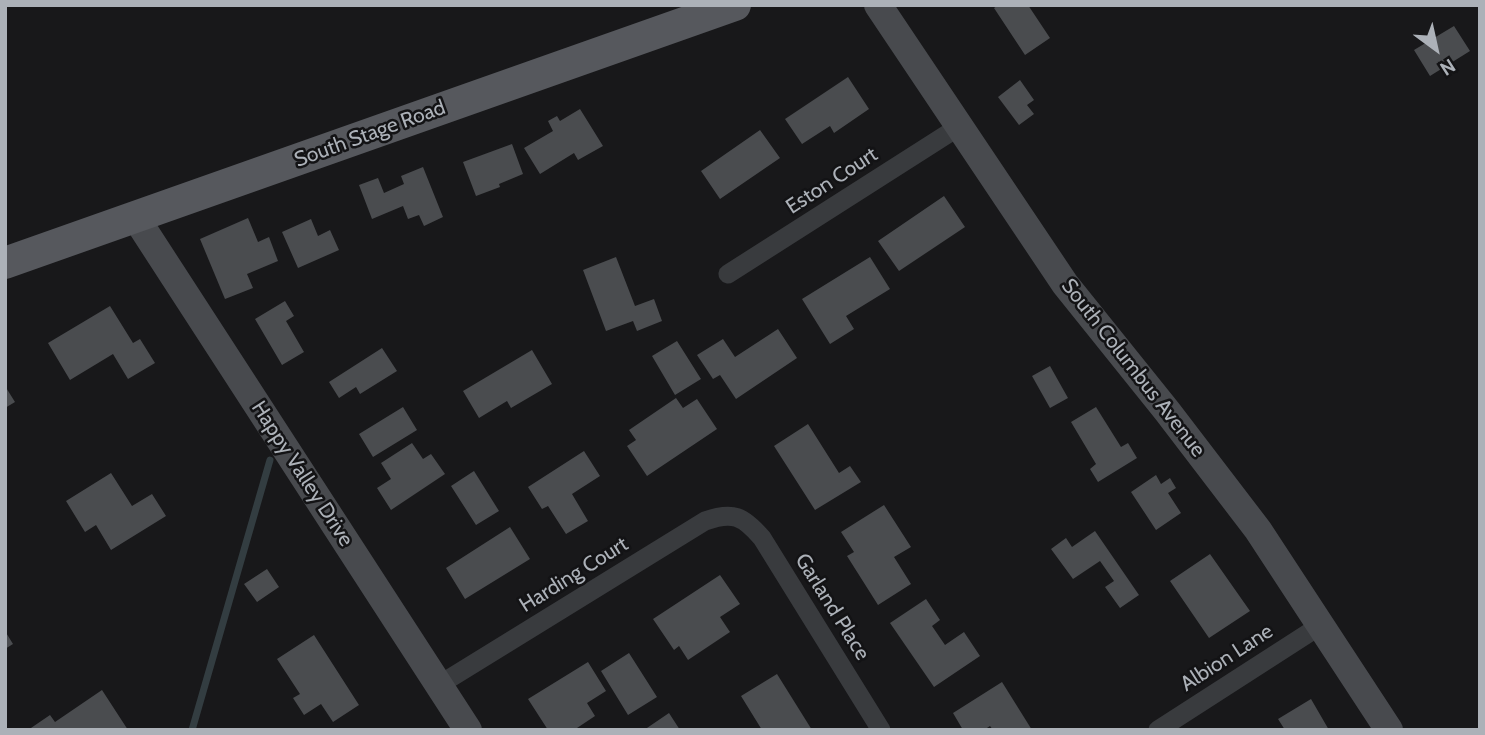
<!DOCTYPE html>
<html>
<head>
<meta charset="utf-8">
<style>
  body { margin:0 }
  #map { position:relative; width:1485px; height:735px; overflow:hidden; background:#18181a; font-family:Cabin,sans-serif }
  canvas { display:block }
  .frame { position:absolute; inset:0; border:7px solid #acb1b8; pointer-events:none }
  .north { position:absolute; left:1401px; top:14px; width:70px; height:70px; -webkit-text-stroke:5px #131315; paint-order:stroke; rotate:147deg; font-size:19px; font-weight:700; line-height:28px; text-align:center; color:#acb1b8 }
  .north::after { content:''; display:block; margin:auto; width:24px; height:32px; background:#acb1b8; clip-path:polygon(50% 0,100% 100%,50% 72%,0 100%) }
</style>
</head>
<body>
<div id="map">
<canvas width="1485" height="735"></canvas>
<div class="frame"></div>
<div class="north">N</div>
</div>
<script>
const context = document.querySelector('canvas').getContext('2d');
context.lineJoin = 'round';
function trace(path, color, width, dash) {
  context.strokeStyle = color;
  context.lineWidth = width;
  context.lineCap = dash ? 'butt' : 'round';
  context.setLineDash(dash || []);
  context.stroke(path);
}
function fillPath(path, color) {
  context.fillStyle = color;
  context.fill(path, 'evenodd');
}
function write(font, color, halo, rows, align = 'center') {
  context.font = font + ' Cabin,sans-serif';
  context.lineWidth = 5;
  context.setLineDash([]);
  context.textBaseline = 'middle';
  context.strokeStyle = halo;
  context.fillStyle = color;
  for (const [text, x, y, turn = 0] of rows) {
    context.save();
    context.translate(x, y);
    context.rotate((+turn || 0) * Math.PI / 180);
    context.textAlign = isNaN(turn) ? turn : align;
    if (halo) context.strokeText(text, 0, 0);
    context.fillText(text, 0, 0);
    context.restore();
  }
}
const stream = new Path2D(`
  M192 730 270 460`);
const building = new Path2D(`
  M998 5H1028L1050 38 1025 55 994 8Z
  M1454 26 1470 51 1430 76 1414 50Z
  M848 77 869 109 834 133 830 126 802 144 785 119Z
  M1020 80 1034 100 1027 105 1034 114 1019 125 998 97Z
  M580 109 603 146 578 160 574 153 540 174 524 148 553 131 548 121 557 116 560 121Z
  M760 130 780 158 720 199 701 171Z
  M512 144 523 174 499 184 500 187 476 196 463 162Z
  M423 167 443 217 424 226 419 215 408 219 403 206 372 219 359 185 378 178 384 193 404 184 401 176Z
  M944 196 965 227 899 271 878 241Z
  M248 218 258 242 269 237 278 261 247 274 253 288 225 299 200 239Z
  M311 219 318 236 330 230 339 250 298 268 282 232Z
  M616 257 635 306 654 299 662 321 637 331 633 321 606 331 583 270Z
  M870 257 890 289 846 316 854 329 830 344 802 299Z
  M285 301 294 316 286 321 304 352 282 365 255 319Z
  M110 306 133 343 140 339 155 363 128 379 113 354 70 380 48 343Z
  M778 329 797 358 736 399 720 375 713 379 697 355 723 339 735 357Z
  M677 341 701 379 675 395 652 356Z
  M382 348 397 371 360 394 356 387 339 398 329 382Z
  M532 350 552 384 511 408 507 401 479 418 463 391Z
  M1050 366 1068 398 1050 408 1032 376Z
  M5 386 15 402 5 408Z
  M676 398 683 408 697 399 717 429 647 476 627 446 636 440 629 430Z
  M403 407 417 430 373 457 359 434Z
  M1096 407 1121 447 1128 443 1137 458 1098 482 1090 469 1096 464 1071 422Z
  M808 424 839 473 850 466 861 482 815 510 774 446Z
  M412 443 423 459 431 454 445 474 391 510 377 488 391 479 381 463Z
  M584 451 600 476 572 494 588 521 566 534 548 506 542 509 528 487Z
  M474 471 499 511 476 525 451 486Z
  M111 473 132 506 152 494 166 516 111 550 96 525 85 532 66 501Z
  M1156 475 1161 484 1170 478 1176 488 1168 493 1181 513 1156 530 1131 492Z
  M884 505 911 547 894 557 911 584 878 605 847 556 854 552 841 532Z
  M510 527 530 559 465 599 446 568Z
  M1095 531 1139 595 1120 608 1105 587 1114 581 1100 561 1073 579 1051 549 1066 538 1072 547Z
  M1210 554 1250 611 1209 638 1170 581Z
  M267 569 279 587 257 602 244 584Z
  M720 575 740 604 720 617 730 632 688 660 679 646 674 650 653 619Z
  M926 599 940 620 932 626 945 645 964 632 980 656 934 687 890 623Z
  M5 631 13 644 5 649Z
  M314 635 359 705 333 722 321 704 304 715 293 698 300 694 277 659Z
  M629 653 657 697 628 715 601 671Z
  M588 662 606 691 587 703 595 716 574 730H548L528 699Z
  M777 674 812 730H762L741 696Z
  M1002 682 1032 730H993L990 726 984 730H963L953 713Z
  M102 690 128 730H28L50 715 55 722Z
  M1311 699 1329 730H1285L1278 719Z
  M669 713 680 730H644Z`);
const street = new Path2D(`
  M728 274 960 126
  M439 685 705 521C733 511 743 516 762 538L881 730
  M1158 730 1321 625`);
const secondary = new Path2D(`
  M878 5 1065 284 1167 411 1258 530 1389 730
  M136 218 468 730`);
const primary = new Path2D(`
  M5 263 735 5`);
const streetNames = [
  ["South Stage Road",370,134,-20],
  ["Eston Court",832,181,-33],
  ["South Columbus Avenue",1133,368,52],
  ["Happy Valley Drive",302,474,57],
  ["Harding Court",574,575,-32],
  ["Garland Place",832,607,58],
  ["Albion Lane",1227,658,-33]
];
trace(stream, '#333d41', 7);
fillPath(building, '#4a4c4f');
trace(street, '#393b3e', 19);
trace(secondary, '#484a4e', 28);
trace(primary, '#56585d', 32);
write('21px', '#acb1b8', '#131315', streetNames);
</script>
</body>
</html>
